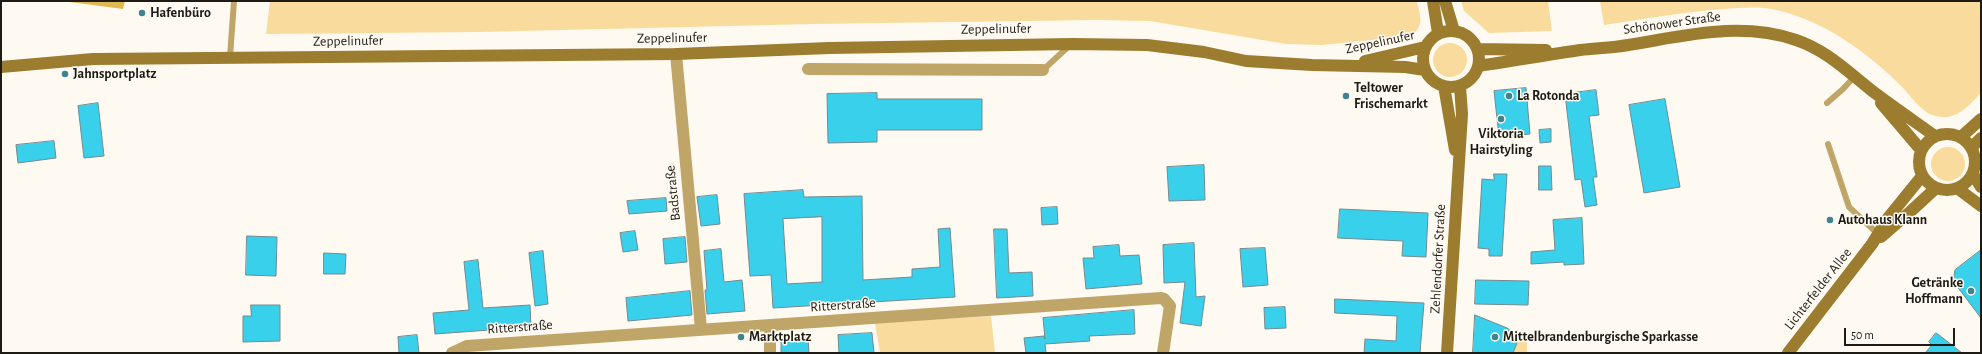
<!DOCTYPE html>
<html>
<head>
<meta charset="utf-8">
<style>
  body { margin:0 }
  #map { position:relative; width:1982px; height:354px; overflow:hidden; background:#fefaf2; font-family:"Alegreya Sans",sans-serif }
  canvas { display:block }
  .frame { position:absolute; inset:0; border:2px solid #1e1b14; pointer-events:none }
  .scale { position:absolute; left:1844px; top:328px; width:111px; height:18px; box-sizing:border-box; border:2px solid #1e1b14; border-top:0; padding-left:5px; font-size:12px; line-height:14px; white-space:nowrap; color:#1e1b14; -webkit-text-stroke:3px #fefaf2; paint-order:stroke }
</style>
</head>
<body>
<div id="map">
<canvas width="1982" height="354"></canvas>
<div class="frame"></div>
<div class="scale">50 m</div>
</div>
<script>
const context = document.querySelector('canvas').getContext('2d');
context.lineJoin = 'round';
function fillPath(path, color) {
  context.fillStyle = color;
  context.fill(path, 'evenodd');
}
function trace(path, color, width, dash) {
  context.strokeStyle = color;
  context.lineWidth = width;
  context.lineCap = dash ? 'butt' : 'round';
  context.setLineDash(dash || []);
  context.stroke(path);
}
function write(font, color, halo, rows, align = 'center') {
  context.font = font + ' "Alegreya Sans",sans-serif';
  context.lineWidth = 3;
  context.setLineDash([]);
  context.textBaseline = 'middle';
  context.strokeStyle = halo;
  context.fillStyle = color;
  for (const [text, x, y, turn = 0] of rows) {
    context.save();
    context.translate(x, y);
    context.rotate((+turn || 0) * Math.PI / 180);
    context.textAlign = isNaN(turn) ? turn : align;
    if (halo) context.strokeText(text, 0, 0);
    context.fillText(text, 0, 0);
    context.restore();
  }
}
const green = new Path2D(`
  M270 1H1417C1420 17 1425 25 1411 36L1322 45 1286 44 1150 21 1097 20 813 24 479 32 266 34Z
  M1461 1H1548L1552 31 1489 33 1464 11Z
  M1600 1H1981V93C1967 107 1957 121 1935 116 1920 112 1910 94 1899 84 1866 51 1822 20 1776 10 1758 6 1741 8 1724 9 1683 12 1644 19 1604 25Z
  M1433 60a17 17 0 1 1 34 0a17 17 0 1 1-34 0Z
  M1931 164a17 17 0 1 1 34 0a17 17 0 1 1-34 0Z
  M991 316 995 353H880L875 323Z
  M1513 332 1527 336V352L1558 353H1513L1517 343Z`);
const water = new Path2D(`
  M62 1H125L123 9Z`);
const building = new Path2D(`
  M1526 88 1530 134 1499 137 1494 91Z
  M1596 90 1599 115 1589 116 1597 177H1593L1597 205 1585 207 1581 179 1575 180 1565 94Z
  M877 93V99H982V130H877V142L828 143 827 94Z
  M1665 99 1680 187 1644 193 1629 105Z
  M98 103 104 156 84 158 78 106Z
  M1551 129V142L1540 143 1539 130Z
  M54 141 56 158 18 163 16 145Z
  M1204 165 1205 200 1169 201 1167 167Z
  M1539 166H1551L1552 190H1539Z
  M1494 174H1507L1502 256H1489V249L1478 248 1482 179 1494 180Z
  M803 190 804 197 862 196 863 280 912 277V269L940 267 938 229 950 228 955 297 773 308 771 275 750 276 744 194ZM822 217V282L787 284 783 219Z
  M717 195 720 224 701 226 697 197Z
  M666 198 667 211 629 214 627 201Z
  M1057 207 1058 224 1042 225 1041 208Z
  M1340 209 1428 213 1426 257 1402 256 1403 241 1338 238Z
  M1582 218 1584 264 1564 265V262L1531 264V252L1555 250 1553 220Z
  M994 229H1007L1009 273 1032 272 1033 296 997 298Z
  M635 231 638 250 623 252 620 233Z
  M247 236 277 237 276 276 246 275Z
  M685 237 687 262 665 264 663 239Z
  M1194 243 1196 297 1205 296 1201 326 1180 323 1185 282 1164 283 1163 245Z
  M1119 245 1120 256 1139 255 1142 284 1086 289 1083 258H1094L1093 247Z
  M1265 248 1268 285 1243 287 1240 249Z
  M721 249 724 282 742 280 745 311 707 314 705 290H707L704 251Z
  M1981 250V318L1953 281 1955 270Z
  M543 251 548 304 535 306 529 253Z
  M324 253 346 254 345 274H324Z
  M478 260 483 308 530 305 531 327 435 334 433 313 469 310 464 262Z
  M1476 280 1529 281 1528 305 1475 304Z
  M690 291 692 315 628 321 626 298Z
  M1335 299 1424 303 1420 353H1364L1365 339 1396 341 1397 316 1335 313Z
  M251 305H280V341L243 342V316H251Z
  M1285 307 1286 328 1265 329 1264 308Z
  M1134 310 1135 334 1089 336 1090 341 1045 344 1046 353H1026L1024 338 1044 336 1045 339 1043 318Z
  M1475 315 1507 328 1513 332 1517 343 1513 353H1473Z
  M872 333 874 353H839L838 335Z
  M1936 333 1939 335 1962 353H1925L1932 345 1929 342Z
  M417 335 419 353H399L398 337Z
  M808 337 809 353H781V338Z`);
const lane = new Path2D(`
  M230 57 234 1
  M1043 70 1069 46
  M1827 103 1843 89 1855 76
  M1828 144 1849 207 1878 234`);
const street = new Path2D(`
  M676 54 701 329
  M808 69 1043 70
  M452 353 467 346 1161 298 1164 299 1170 306 1163 353
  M770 353V325`);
const secondary = new Path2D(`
  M1433 1 1438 33
  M1445 1 1454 31
  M1423 59a28 28 0 1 1 56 0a28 28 0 1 1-56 0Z
  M1477 49 1546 50
  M1365 61 1425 47
  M1478 66C1512 61 1546 55 1580 50 1596 48 1612 48 1628 45 1685 36 1740 21 1796 40 1826 50 1847 71 1871 90 1892 106 1914 121 1935 136
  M1 67 93 59 676 54 829 48 1072 44 1147 45 1204 52 1246 61 1312 65 1405 67 1425 70
  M1444 86 1455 150
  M1881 103 1921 150
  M1919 162a28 28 0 1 1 56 0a28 28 0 1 1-56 0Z
  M1961 137 1981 119
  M1971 148 1981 138
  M1973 174 1981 187
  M1957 188 1981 206
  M1881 237 1911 211 1936 188
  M1447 353 1462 114 1460 86
  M1788 353 1872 244 1888 218 1922 176`);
const markers = [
  [142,13,4,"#3f8391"],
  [65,74,4,"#3f8391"],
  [1346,96,4,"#3f8391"],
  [1509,96,4,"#3f8391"],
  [1501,119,4,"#3f8391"],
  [1830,220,4,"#3f8391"],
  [1971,291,4,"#3f8391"],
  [741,337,4,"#3f8391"],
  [1495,337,4,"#3f8391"]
];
const poiNames = [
  ["Hafenbüro",150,13],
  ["Jahnsportplatz",73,74],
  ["Teltower",1354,88],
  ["Frischemarkt",1354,104],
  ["La Rotonda",1517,96],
  ["Viktoria",1501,134,"center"],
  ["Hairstyling",1501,150,"center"],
  ["Autohaus Klann",1838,220],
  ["Getränke",1963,283,"right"],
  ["Hoffmann",1963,299,"right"],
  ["Marktplatz",749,337],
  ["Mittelbrandenburgische Sparkasse",1503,337]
];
const streetNames = [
  ["Schönower Straße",1672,23,-8],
  ["Zeppelinufer",996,29,-1],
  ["Zeppelinufer",672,38,-1],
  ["Zeppelinufer",348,41,-1],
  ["Zeppelinufer",1380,42,-12],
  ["Badstraße",673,193,-96],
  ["Zehlendorfer Straße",1438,259,-87],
  ["Lichterfelder Allee",1818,289,-52],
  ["Ritterstraße",843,305,-4],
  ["Ritterstraße",520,327,-4]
];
fillPath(green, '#f9dc9d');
fillPath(water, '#e1b854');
fillPath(building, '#39d0ec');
trace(building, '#738a8f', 1);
trace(lane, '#c0a569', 6);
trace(street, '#c0a569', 12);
trace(secondary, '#9c7c2f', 12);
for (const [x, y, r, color] of markers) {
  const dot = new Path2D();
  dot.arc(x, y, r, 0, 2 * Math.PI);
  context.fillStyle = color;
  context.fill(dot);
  trace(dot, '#fefaf2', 1.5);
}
write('bold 14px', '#1e1b14', '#fefaf2', poiNames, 'left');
write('14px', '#1e1b14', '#fefaf2', streetNames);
</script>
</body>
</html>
